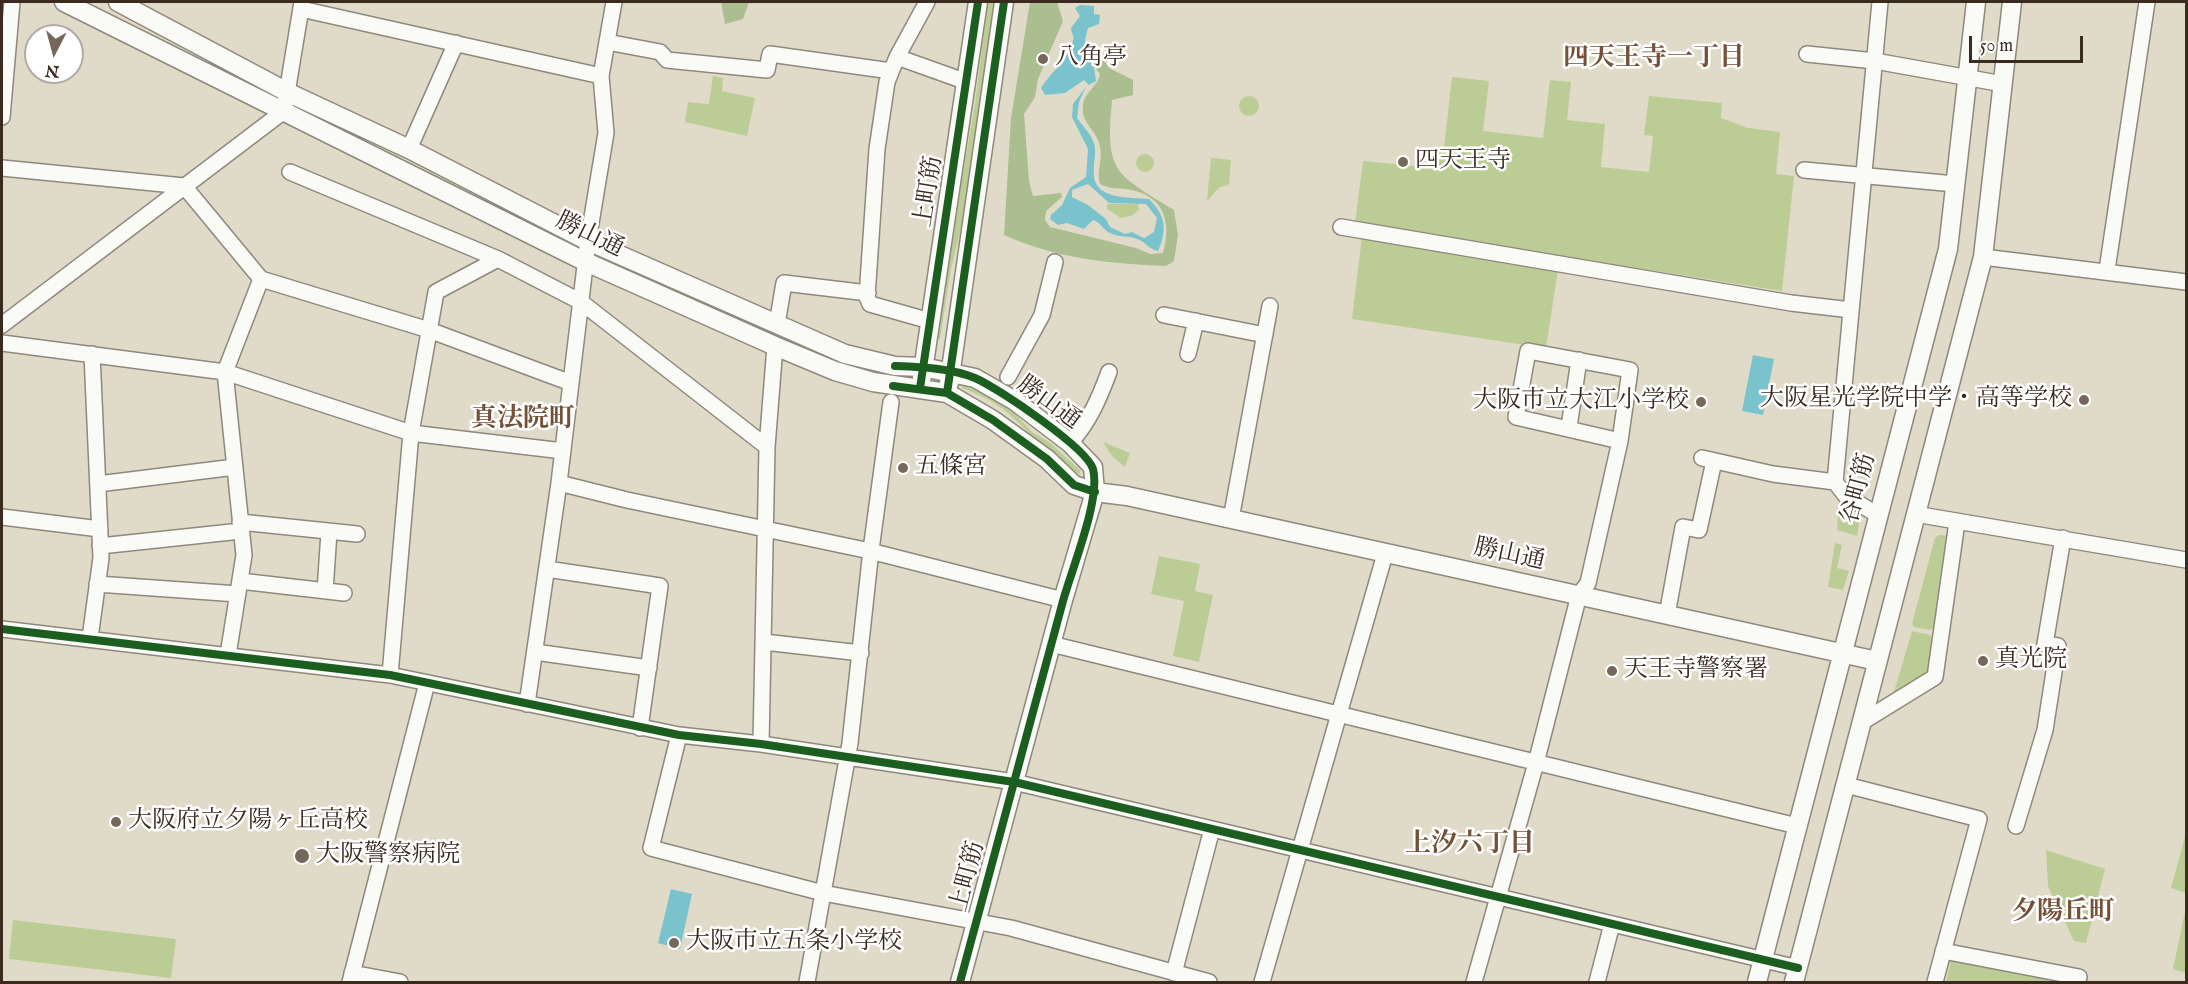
<!DOCTYPE html>
<html>
<head>
<meta charset="utf-8">
<style>
  body { margin:0 }
  #map { position:relative; width:2188px; height:984px; overflow:hidden; background:#e0dbc8; font-family:"IM FELL English",serif }
  canvas { display:block }
  .frame { position:absolute; inset:0; border:3px solid #3b2a1e; pointer-events:none }
  .north { position:absolute; left:24px; top:24px; width:60px; height:60px; box-sizing:border-box; background:#fff; border:2px solid #b1aaa5; border-radius:50%; rotate:186deg; font-size:16px; font-weight:700; line-height:24px; text-align:center; color:#3b2a1e }
  .north::after { content:''; display:block; margin:auto; width:21px; height:27px; background:#75685a; clip-path:polygon(50% 0,100% 100%,50% 72%,0 100%) }
  .scale { position:absolute; left:1969px; top:36px; width:114px; height:27px; box-sizing:border-box; border:3px solid #3b2a1e; border-top:0; padding-left:8px; font-size:18px; line-height:21px; white-space:nowrap; color:#3b2a1e; -webkit-text-stroke:4px #fff; paint-order:stroke }
</style>
</head>
<body>
<div id="map">
<canvas width="2188" height="984"></canvas>
<div class="frame"></div>
<div class="north">N</div>
<div class="scale">50 m</div>
</div>
<script>
const context = document.querySelector('canvas').getContext('2d');
context.lineJoin = 'round';
function fillPath(path, color) {
  context.fillStyle = color;
  context.fill(path, 'evenodd');
}
function trace(path, color, width, dash) {
  context.strokeStyle = color;
  context.lineWidth = width;
  context.lineCap = dash ? 'butt' : 'round';
  context.setLineDash(dash || []);
  context.stroke(path);
}
function write(font, color, halo, rows, align = 'center') {
  context.font = font + ' "IM FELL English","Noto Serif JP",serif';
  context.lineWidth = 5;
  context.setLineDash([]);
  context.textBaseline = 'middle';
  context.strokeStyle = halo;
  context.fillStyle = color;
  for (const [text, x, y, turn = 0] of rows) {
    context.save();
    context.translate(x, y);
    context.rotate((+turn || 0) * Math.PI / 180);
    context.textAlign = isNaN(turn) ? turn : align;
    if (halo) context.strokeText(text, 0, 0);
    context.fillText(text, 0, 0);
    context.restore();
  }
}
const green = new Path2D(`
  M988 2H996L967 203 951 269 940 339 935 338 975 103Z
  M713 76 723 78 722 91 755 98 747 136 685 122 688 102 709 104Z
  M1452 77 1489 81 1483 131 1543 138 1550 80 1571 82 1567 120 1605 124 1601 167 1649 172 1653 136 1644 135 1649 96 1722 103 1721 118 1748 128 1780 132 1776 174 1794 176 1782 291 1355 223 1363 161 1433 168 1436 147 1444 148Z
  M1239 106a10 10 0 1 1 20 0a10 10 0 1 1-20 0Z
  M1136 163a9 9 0 1 1 18 0a9 9 0 1 1-18 0Z
  M1211 158 1231 160 1229 185 1220 187 1207 201Z
  M1107 204H1138L1139 210 1131 216 1121 218 1107 209Z
  M1362 236 1558 269 1546 348 1352 319Z
  M962 385 989 395 1010 409 1032 432 1049 442 1080 470V474C1063 470 1021 423 1004 410 991 400 977 394 962 388Z
  M1103 442 1130 453 1125 467 1112 456Z
  M1847 510 1859 522 1857 536 1837 530 1838 515 1841 511Z
  M1939 535 1950 536 1938 624 1930 630 1914 627 1912 624 1935 538Z
  M1835 543 1842 545 1837 568 1849 571 1843 590 1828 587Z
  M1159 556 1200 564 1195 591 1213 595 1199 662 1173 656 1184 601 1151 594Z
  M1912 631 1930 635 1935 643 1930 675 1898 694 1894 692Z
  M2186 833V893L2171 888Z
  M2046 850 2105 869 2086 943 2074 941 2048 886Z
  M2186 907V973L2173 969Z
  M13 920 176 939 171 978 9 959Z
  M1952 957 2048 979 2047 982H1946Z`);
const forest = new Path2D(`
  M721 2H749L743 19 725 24Z
  M1030 2H1057L1063 21 1038 79 1035 97 1024 114 1029 181 1033 196 1061 193 1062 197 1046 211 1045 220 1050 227 1136 248 1150 254 1163 253C1171 224 1166 198 1132 190 1120 187 1115 191 1100 184 1096 171 1103 160 1100 147 1098 131 1080 123 1083 105 1084 92 1098 87 1100 74L1096 69 1101 56 1109 68 1133 80V95L1112 100C1105 174 1115 173 1174 210L1178 235 1174 261 1166 266C1111 264 1054 258 1004 235L1011 118Z`);
const water = new Path2D(`
  M1080 5 1094 6V14L1100 15 1099 24 1088 28 1085 40 1086 49 1097 54 1094 68 1096 81 1089 85 1084 80 1065 93 1045 95 1041 88C1051 72 1068 60 1073 41 1075 35 1071 34 1071 28L1080 16 1075 8Z
  M1086 87 1079 102 1077 118C1082 125 1090 133 1093 141 1097 149 1094 159 1094 168 1090 200 1126 197 1149 199 1165 215 1168 229 1158 251 1148 249 1146 242 1137 239 1127 235 1118 238 1108 232 1102 228 1100 222 1093 220L1084 229 1067 223 1058 225 1050 219 1051 215 1062 205 1070 188 1086 177 1088 149 1072 117 1073 104ZM1088 184 1109 203 1146 204 1157 218 1154 232 1144 238 1132 232 1125 234 1110 227 1106 219 1088 205 1072 197V190Z
  M1753 355 1774 359 1763 415 1742 411Z
  M671 889 692 894 680 949 658 943Z`);
const minor = new Path2D(`
  M927 2 897 57 887 82 877 149 867 297 870 304 930 321
  M301 9 601 76
  M607 42 660 52 667 60 767 70 770 54 891 71
  M1807 54 1875 61 2003 84
  M897 57 967 82
  M2 117 12 2
  M409 149 456 43
  M2 168 184 186 261 279 429 330 571 383
  M1804 170 1955 184
  M290 172 498 259 581 302 767 447
  M1341 227 1791 303 1851 310
  M1983 257 2186 282
  M2107 270 2147 2
  M1164 315 1265 335
  M777 324 784 283 868 293
  M2 325 284 111 302 2
  M2 343 225 372 411 433 563 451
  M1188 354 1196 321
  M1008 377 1042 315 1055 262
  M1569 427 1579 360
  M1070 443C1089 422 1099 399 1109 372
  M1702 458 1773 474 1835 482
  M559 483 627 500 870 551 1063 600
  M98 484 235 467
  M1915 514 2186 560
  M1878 515 1846 496 1835 482 1880 2
  M2 517 100 529
  M1231 519 1270 306
  M240 522 357 534
  M100 546 241 531
  M547 569 660 586 640 728
  M240 581 344 593
  M97 584 238 594
  M325 591 329 532
  M1667 615 1683 527 1699 530 1714 461
  M2 629 390 675 679 735 761 744 1014 782 1798 968
  M90 638 101 558 92 354
  M764 642 861 653
  M1051 644 1797 826
  M535 652 649 668
  M228 655 244 555 225 372 261 279
  M390 675 411 433 436 292 498 259
  M527 704 559 483 588 241 606 133 601 76 614 2
  M1862 722 1935 677 1957 522
  M679 735 651 848 823 893 1011 928 1209 982
  M761 744 767 447 775 346
  M1846 785 1979 819 1935 982
  M2016 826 2045 730 2058 646 2045 644 2063 538
  M1943 951 2079 977 2078 982
  M352 973 400 982
  M1174 973 1212 829
  M350 982 427 683
  M807 982 850 743 871 550 891 402
  M1262 982 1385 554
  M1474 982 1536 763 1579 595 1588 583 1620 441 1516 417 1528 351 1630 370 1620 441
  M1597 982 1612 924`);
const major = new Path2D(`
  M64 2 586 262 775 346 835 371 873 382 947 393 993 420 1047 459 1074 485 1095 492 1127 496 1877 661
  M118 2 289 93 409 149 588 241 845 354 895 366 923 367 975 378 1015 401 1070 443 1093 467 1095 492 1063 600 960 982
  M922 377 978 2
  M949 383 1004 2
  M1757 982 1948 249 1976 2
  M1794 982 1983 257 2012 2`);
const cycleway = new Path2D(`
  M895 366C921 367 951 368 975 378 998 388 1087 448 1093 469 1101 499 1072 568 1063 601 1028 728 995 855 960 982
  M893 386 947 393 993 420 1047 459 1074 485 1095 492
  M920 388 978 2
  M947 393 1004 2
  M2 629 390 675 679 735 761 744 1014 782 1798 968`);
const markers = [
  [1043,59,6,"#75685a"],
  [1403,162,6,"#75685a"],
  [2084,400,6,"#75685a"],
  [1701,402,6,"#75685a"],
  [903,468,6,"#75685a"],
  [1983,661,6,"#75685a"],
  [1612,671,6,"#75685a"],
  [116,822,6,"#75685a"],
  [302,856,8,"#75685a"],
  [674,943,6,"#75685a"]
];
const poiNames = [
  ["八角亭",1055,59],
  ["四天王寺",1415,162],
  ["大阪星光学院中学・高等学校",2072,400,"right"],
  ["大阪市立大江小学校",1689,402,"right"],
  ["五條宮",915,468],
  ["真光院",1995,661],
  ["天王寺警察署",1624,671],
  ["大阪府立夕陽ヶ丘高校",128,822],
  ["大阪警察病院",316,856],
  ["大阪市立五条小学校",686,943]
];
const streetNames = [
  ["上町筋",930,192,-81],
  ["勝山通",589,236,26],
  ["勝山通",1048,404,36],
  ["谷町筋",1860,489,-75],
  ["勝山通",1509,556,12],
  ["上町筋",969,877,-75]
];
const neighbourhoodNames = [
  ["四天王寺一丁目",1654,60],
  ["真法院町",523,421],
  ["上汐六丁目",1470,846],
  ["夕陽丘町",2063,914]
];
fillPath(green, '#bbcd95');
fillPath(forest, '#aabe8f');
fillPath(water, '#7bc3cc');
trace(minor, '#8e887d', 18);
trace(major, '#8e887d', 21);
trace(minor, '#fafaf7', 15);
trace(major, '#fafaf7', 18);
trace(cycleway, '#1b5e20', 8);
for (const [x, y, r, color] of markers) {
  const dot = new Path2D();
  dot.arc(x, y, r, 0, 2 * Math.PI);
  context.fillStyle = color;
  context.fill(dot);
  trace(dot, '#fff', 2);
}
write('24px', '#3b2a1e', '#fff', poiNames, 'left');
write('24px', '#3b2a1e', '#fff', streetNames);
write('bold 26px', '#745037', '#fff', neighbourhoodNames);
</script>
</body>
</html>
